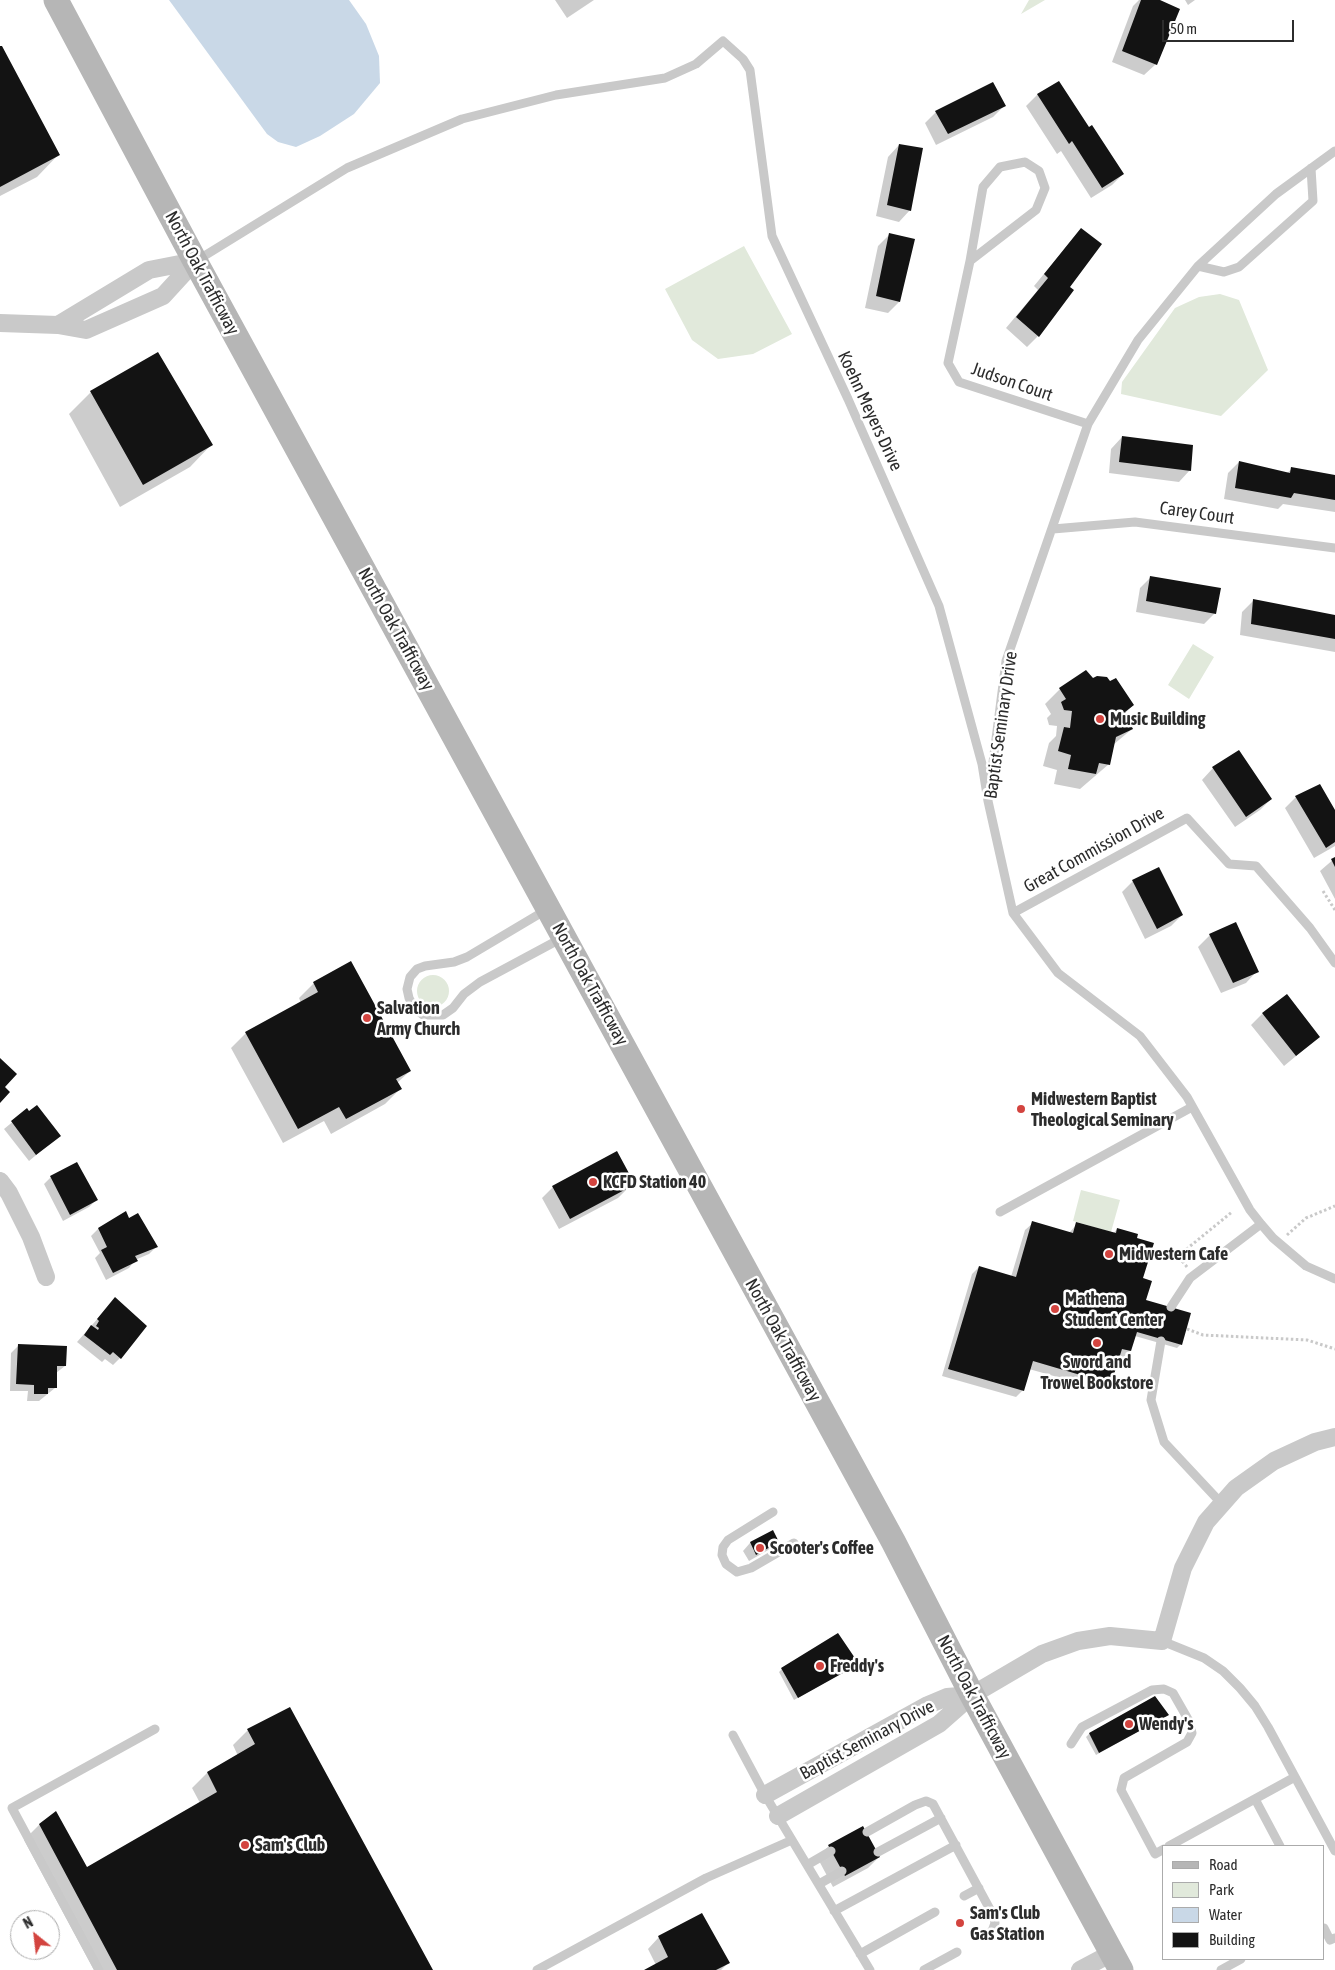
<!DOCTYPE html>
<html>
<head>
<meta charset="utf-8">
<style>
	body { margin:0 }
	#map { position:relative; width:1335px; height:1970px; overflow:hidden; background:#fff; font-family:"Asap Condensed",sans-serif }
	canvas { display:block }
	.legend { position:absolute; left:1162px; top:1845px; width:162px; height:115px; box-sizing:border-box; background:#fff; border:1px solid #ababab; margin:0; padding:6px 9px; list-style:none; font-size:15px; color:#2c2c2c }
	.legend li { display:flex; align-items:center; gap:10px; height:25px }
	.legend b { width:25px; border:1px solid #ababab }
	.north { position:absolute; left:10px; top:1910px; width:50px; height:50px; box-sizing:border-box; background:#fff; border:1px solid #ababab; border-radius:50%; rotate:331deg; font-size:14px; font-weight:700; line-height:20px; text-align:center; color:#2c2c2c }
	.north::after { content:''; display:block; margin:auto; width:18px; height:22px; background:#d3443f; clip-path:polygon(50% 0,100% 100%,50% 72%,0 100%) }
	.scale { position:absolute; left:1162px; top:20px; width:132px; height:22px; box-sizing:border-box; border:2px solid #2c2c2c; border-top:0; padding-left:6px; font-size:15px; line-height:18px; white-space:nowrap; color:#2c2c2c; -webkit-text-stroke:4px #fff; paint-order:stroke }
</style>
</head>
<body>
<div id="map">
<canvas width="1335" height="1970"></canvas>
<ul class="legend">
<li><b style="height:6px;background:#b6b6b6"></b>Road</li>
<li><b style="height:14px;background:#e1e9db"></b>Park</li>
<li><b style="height:14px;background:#c9d8e7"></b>Water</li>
<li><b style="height:14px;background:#131313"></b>Building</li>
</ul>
<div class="north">N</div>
<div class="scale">50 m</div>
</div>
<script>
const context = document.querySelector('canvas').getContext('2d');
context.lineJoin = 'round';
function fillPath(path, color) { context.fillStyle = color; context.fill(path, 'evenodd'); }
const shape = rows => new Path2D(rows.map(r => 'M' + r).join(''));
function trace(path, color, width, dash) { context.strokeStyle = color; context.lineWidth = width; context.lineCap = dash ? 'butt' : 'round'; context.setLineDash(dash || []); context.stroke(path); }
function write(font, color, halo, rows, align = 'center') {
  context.font = font + ' "Asap Condensed",sans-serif'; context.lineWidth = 5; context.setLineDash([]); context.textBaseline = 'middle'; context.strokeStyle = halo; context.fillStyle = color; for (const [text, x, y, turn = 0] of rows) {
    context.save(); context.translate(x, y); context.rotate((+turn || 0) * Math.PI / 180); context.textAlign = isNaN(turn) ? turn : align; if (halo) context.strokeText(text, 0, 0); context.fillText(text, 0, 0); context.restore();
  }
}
fillPath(shape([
	[1029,0,1045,0,1021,14],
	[744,246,792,334,753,354,718,359,692,340,665,289],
	[1220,294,1239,300,1268,370,1221,416,1121,394,1122,382,1175,308,1199,297],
	[1193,644,1214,657,1189,699,1168,685],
	'417 991a16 16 0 1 1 32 0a16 16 0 1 1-32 0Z',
	[1081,1190,1120,1200,1111,1232,1073,1221]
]), '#e1e9db');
fillPath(shape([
	[169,0,349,0,366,24,379,56,380,83,354,114,320,136,296,147,278,142,267,134]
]), '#c9d8e7');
fillPath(shape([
	[555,0,594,0,567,18],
	[1139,0,1157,0,1156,64,1144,75,1112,62,1133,6],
	[1185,0,1195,0,1188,5],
	[0,48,59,154,37,177,0,196],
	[1058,83,1088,129,1123,174,1112,185,1091,198,1061,151,1057,154,1026,106,1037,95],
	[1004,106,993,117,936,145,925,123,936,112],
	[899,145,910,210,899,222,876,216,888,157],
	[1081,229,1068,288,1038,336,1027,347,1006,328,1038,290,1034,286],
	[889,235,899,302,888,313,865,308,878,246],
	[91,392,212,444,190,467,120,507,69,414],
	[1122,437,1190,470,1179,482,1109,473,1111,449],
	[1239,462,1287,473,1292,469,1335,476,1335,512,1283,504,1278,509,1224,499,1228,473],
	[1151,577,1215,613,1204,624,1136,612,1140,588],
	[1253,601,1335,616,1335,652,1240,635,1242,612],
	[1086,671,1092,680,1133,705,1124,714,1132,729,1113,745,1109,764,1080,789,1054,784,1057,770,1043,766,1049,743,1056,736,1057,726,1049,725,1047,718,1051,714,1045,704,1060,689],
	[1213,768,1271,799,1260,810,1235,827,1202,780],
	[1296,797,1335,813,1335,846,1314,858,1285,808],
	[1335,858,1335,899,1320,871],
	[1133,881,1182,915,1171,926,1145,939,1122,892],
	[1235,923,1257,971,1246,983,1221,993,1198,947,1210,935],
	[314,983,410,1071,397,1083,400,1089,385,1104,331,1134,324,1121,283,1143,231,1048,246,1033,301,1003,299,998],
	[1262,1014,1319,1037,1284,1066,1251,1025],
	[27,1110,59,1136,29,1161,4,1129],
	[51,1177,96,1200,89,1207,63,1221,44,1184],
	[630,1177,626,1181,629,1187,618,1198,559,1229,542,1198,553,1187],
	[129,1220,156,1247,149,1254,135,1260,129,1268,106,1280,95,1258,100,1253,91,1236,98,1229],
	[1033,1223,1069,1233,1077,1224,1113,1234,1117,1229,1142,1279,1140,1316,1189,1314,1180,1345,1177,1348,1135,1336,1130,1351,1123,1358,1118,1357,1110,1383,1103,1390,1029,1369,1023,1390,1016,1397,942,1376,972,1274,979,1267,1011,1277,1025,1230],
	[115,1299,120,1358,113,1365,105,1359,102,1362,77,1342],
	[18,1346,65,1366,56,1373,55,1388,39,1401,27,1401,28,1391,10,1391,11,1353],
	[772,1532,778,1542,770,1549,749,1561,743,1551,750,1543],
	[858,1664,794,1700,779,1672,782,1669],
	[1167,1715,1096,1755,1086,1737,1089,1734],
	[248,1730,432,1970,94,1970,24,1840,40,1824,86,1869,200,1803,192,1788,207,1773,238,1756,233,1745],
	[829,1846,879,1857,868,1868,833,1887,817,1857],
	[659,1937,728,1963,721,1970,646,1970,656,1965,648,1949]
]), '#0003');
fillPath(shape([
	[1141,0,1160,0,1180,9,1157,65,1122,51],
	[0,46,2,46,60,155,0,187],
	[1059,81,1089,127,1092,125,1124,174,1102,188,1072,141,1069,144,1037,94],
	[993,82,1006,106,948,134,935,111],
	[899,144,923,148,911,211,887,205],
	[1081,228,1102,244,1070,287,1074,290,1039,337,1016,317,1048,278,1044,274],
	[889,233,915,239,900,302,876,296],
	[158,352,213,445,143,485,90,391],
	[1122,436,1193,445,1191,471,1119,462],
	[1239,461,1290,473,1291,467,1335,475,1335,500,1294,493,1291,498,1235,488],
	[1150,576,1221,588,1216,614,1146,601],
	[1253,599,1335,615,1335,639,1251,624],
	[1086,670,1093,678,1097,676,1107,677,1110,681,1116,678,1134,705,1125,712,1133,729,1116,737,1110,765,1099,763,1096,774,1068,769,1071,755,1058,751,1064,727,1070,728,1072,711,1064,710,1061,702,1066,699,1059,688],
	[1239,750,1272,799,1246,817,1212,767],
	[1320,784,1335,810,1335,842,1326,848,1295,796],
	[1335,857,1335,867,1331,859],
	[1159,867,1183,915,1157,929,1132,880],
	[1236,922,1259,972,1233,983,1209,934],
	[351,961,411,1071,396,1079,402,1089,346,1119,339,1107,298,1129,245,1032,318,992,313,982],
	[1287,994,1320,1037,1296,1056,1262,1013],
	[0,1058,17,1074,5,1087,10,1092,0,1103],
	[37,1105,61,1136,36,1155,11,1121,27,1108,29,1111],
	[617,1151,631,1177,626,1179,630,1187,570,1219,552,1186],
	[77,1162,98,1200,70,1215,50,1176],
	[126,1211,129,1218,138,1213,158,1247,135,1256,138,1261,113,1273,101,1250,107,1247,98,1228],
	[1032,1221,1073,1233,1076,1222,1116,1233,1117,1228,1138,1234,1137,1238,1154,1243,1143,1278,1152,1281,1146,1300,1191,1313,1182,1345,1137,1332,1131,1351,1122,1349,1111,1384,1033,1361,1024,1391,948,1369,979,1266,1016,1277],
	[115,1297,147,1326,121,1359,113,1352,110,1355,84,1335,91,1325,98,1330,99,1328,96,1326,99,1321,97,1319],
	[18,1344,67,1346,66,1366,57,1366,57,1388,48,1388,48,1394,34,1394,34,1385,16,1384],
	[773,1530,779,1542,756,1555,750,1542],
	[838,1633,859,1664,798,1698,781,1668],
	[1155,1696,1169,1715,1099,1753,1089,1733],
	[290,1707,433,1970,117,1970,39,1824,56,1811,87,1867,217,1792,207,1772,255,1744,247,1729],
	[863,1826,880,1857,845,1876,828,1845],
	[702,1913,730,1963,716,1970,644,1970,668,1957,658,1936]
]), '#131313');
trace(shape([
	[1323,891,1335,910],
	[1287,1235,1306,1218,1335,1206],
	[1187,1267,1178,1256,1232,1212],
	[1187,1329,1203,1335,1307,1340,1335,1349]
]), '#c9c9c9', 3, [2.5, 2.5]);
trace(shape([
	[1335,151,1276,194,1198,266,1138,340,1088,424,1006,661,988,801,1013,913,1058,973,1140,1036,1187,1097,1250,1210,1261,1224,1273,1238,1306,1266,1335,1279],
	[1025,162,1039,171,1045,188,1036,210,970,261,983,187,1000,167,1025,162],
	[196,261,347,168,462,119,556,95,665,78,696,64,723,41,743,59,750,70,772,236,848,399,939,606,982,764,988,801],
	[970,261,948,363,959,382,1088,424],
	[1198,266,1224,272,1239,267,1313,201,1311,168],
	[1053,529,1135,522,1335,548],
	[546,910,467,957,454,962,425,966,417,969,410,977,407,989,409,998,414,1008,423,1015,443,1015,453,1008,464,994,480,982,562,938],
	[1013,913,1187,818,1229,864,1256,866,1310,928,1335,963],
	[1000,1212,1192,1107],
	[1171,1307,1190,1278,1261,1224],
	[1161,1341,1151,1400,1164,1442,1222,1504],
	[773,1512,728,1540,723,1547,722,1555,726,1564,737,1572,751,1568,794,1543],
	[1162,1641,1204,1658,1223,1671,1240,1688,1255,1706,1268,1727,1335,1851],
	[733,1735,765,1795,870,1970],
	[1071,1744,1082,1727,1152,1690,1164,1689,1173,1693,1189,1721,1192,1733,1187,1742,1124,1778,1121,1790,1155,1854,1164,1849],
	[1255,1799,1280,1846],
	[867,1832,915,1805,926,1801,933,1804,993,1915,995,1923,992,1931,986,1936],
	[1169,1846,1295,1777],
	[878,1852,941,1818],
	[807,1865,831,1851],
	[819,1884,842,1871],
	[964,1896,979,1888],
	[834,1911,956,1845],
	[1324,1928,1330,1940,1335,1938],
	[860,1954,935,1912],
	[99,1970,12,1808,155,1729],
	[537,1970,706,1878,792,1840],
	[924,1970,957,1952],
	[1221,1970,1241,1959]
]), '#c9c9c9', 9);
trace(shape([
	[0,323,58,325,86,330,163,296,195,261],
	[58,325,149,270,195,261],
	[0,1181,9,1193,31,1237,46,1277],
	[765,1795,928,1705,947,1697,972,1695],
	[778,1816,939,1724,972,1695,1042,1654,1078,1641,1110,1636,1162,1641,1183,1568,1206,1522,1236,1488,1274,1461,1315,1442,1335,1437],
	[1080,1970,1112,1953]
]), '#c9c9c9', 18);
trace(shape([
	[56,0,195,261,893,1541,972,1695,1121,1970]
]), '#b6b6b6', 25);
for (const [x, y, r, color] of [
	[1100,719,5,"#d3443f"],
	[367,1018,5,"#d3443f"],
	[1021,1109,5,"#d3443f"],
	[593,1182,5,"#d3443f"],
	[1109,1254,5,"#d3443f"],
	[1055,1309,5,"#d3443f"],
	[1097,1343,5,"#d3443f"],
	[760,1548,5,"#d3443f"],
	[820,1666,5,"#d3443f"],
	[1129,1724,5,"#d3443f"],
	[245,1845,5,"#d3443f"],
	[960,1923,5,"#d3443f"]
]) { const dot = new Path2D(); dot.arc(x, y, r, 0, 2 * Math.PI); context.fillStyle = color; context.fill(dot); trace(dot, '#fff', 2); }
write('18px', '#2c2c2c', '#fff', [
	["North Oak Trafficway",202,273,62],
	["Judson Court",1012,382,19],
	["Koehn Meyers Drive",870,411,65],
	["Carey Court",1197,513,8],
	["North Oak Trafficway",396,629,61],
	["Baptist Seminary Drive",1001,725,-82],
	["Great Commission Drive",1094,850,-29],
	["North Oak Trafficway",590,984,61],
	["North Oak Trafficway",783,1340,61],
	["North Oak Trafficway",974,1697,62],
	["Baptist Seminary Drive",867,1740,-28]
]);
write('bold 18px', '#2c2c2c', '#fff', [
	["Music Building",1110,719],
	["Salvation",377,1008],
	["Army Church",377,1029],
	["Midwestern Baptist",1031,1099],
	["Theological Seminary",1031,1120],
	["KCFD Station 40",603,1182],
	["Midwestern Cafe",1119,1254],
	["Mathena",1065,1299],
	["Student Center",1065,1320],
	["Sword and",1097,1362,"center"],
	["Trowel Bookstore",1097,1383,"center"],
	["Scooter's Coffee",770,1548],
	["Freddy's",830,1666],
	["Wendy's",1139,1724],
	["Sam's Club",255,1845],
	["Sam's Club",970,1913],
	["Gas Station",970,1934]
], 'left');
</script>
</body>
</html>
